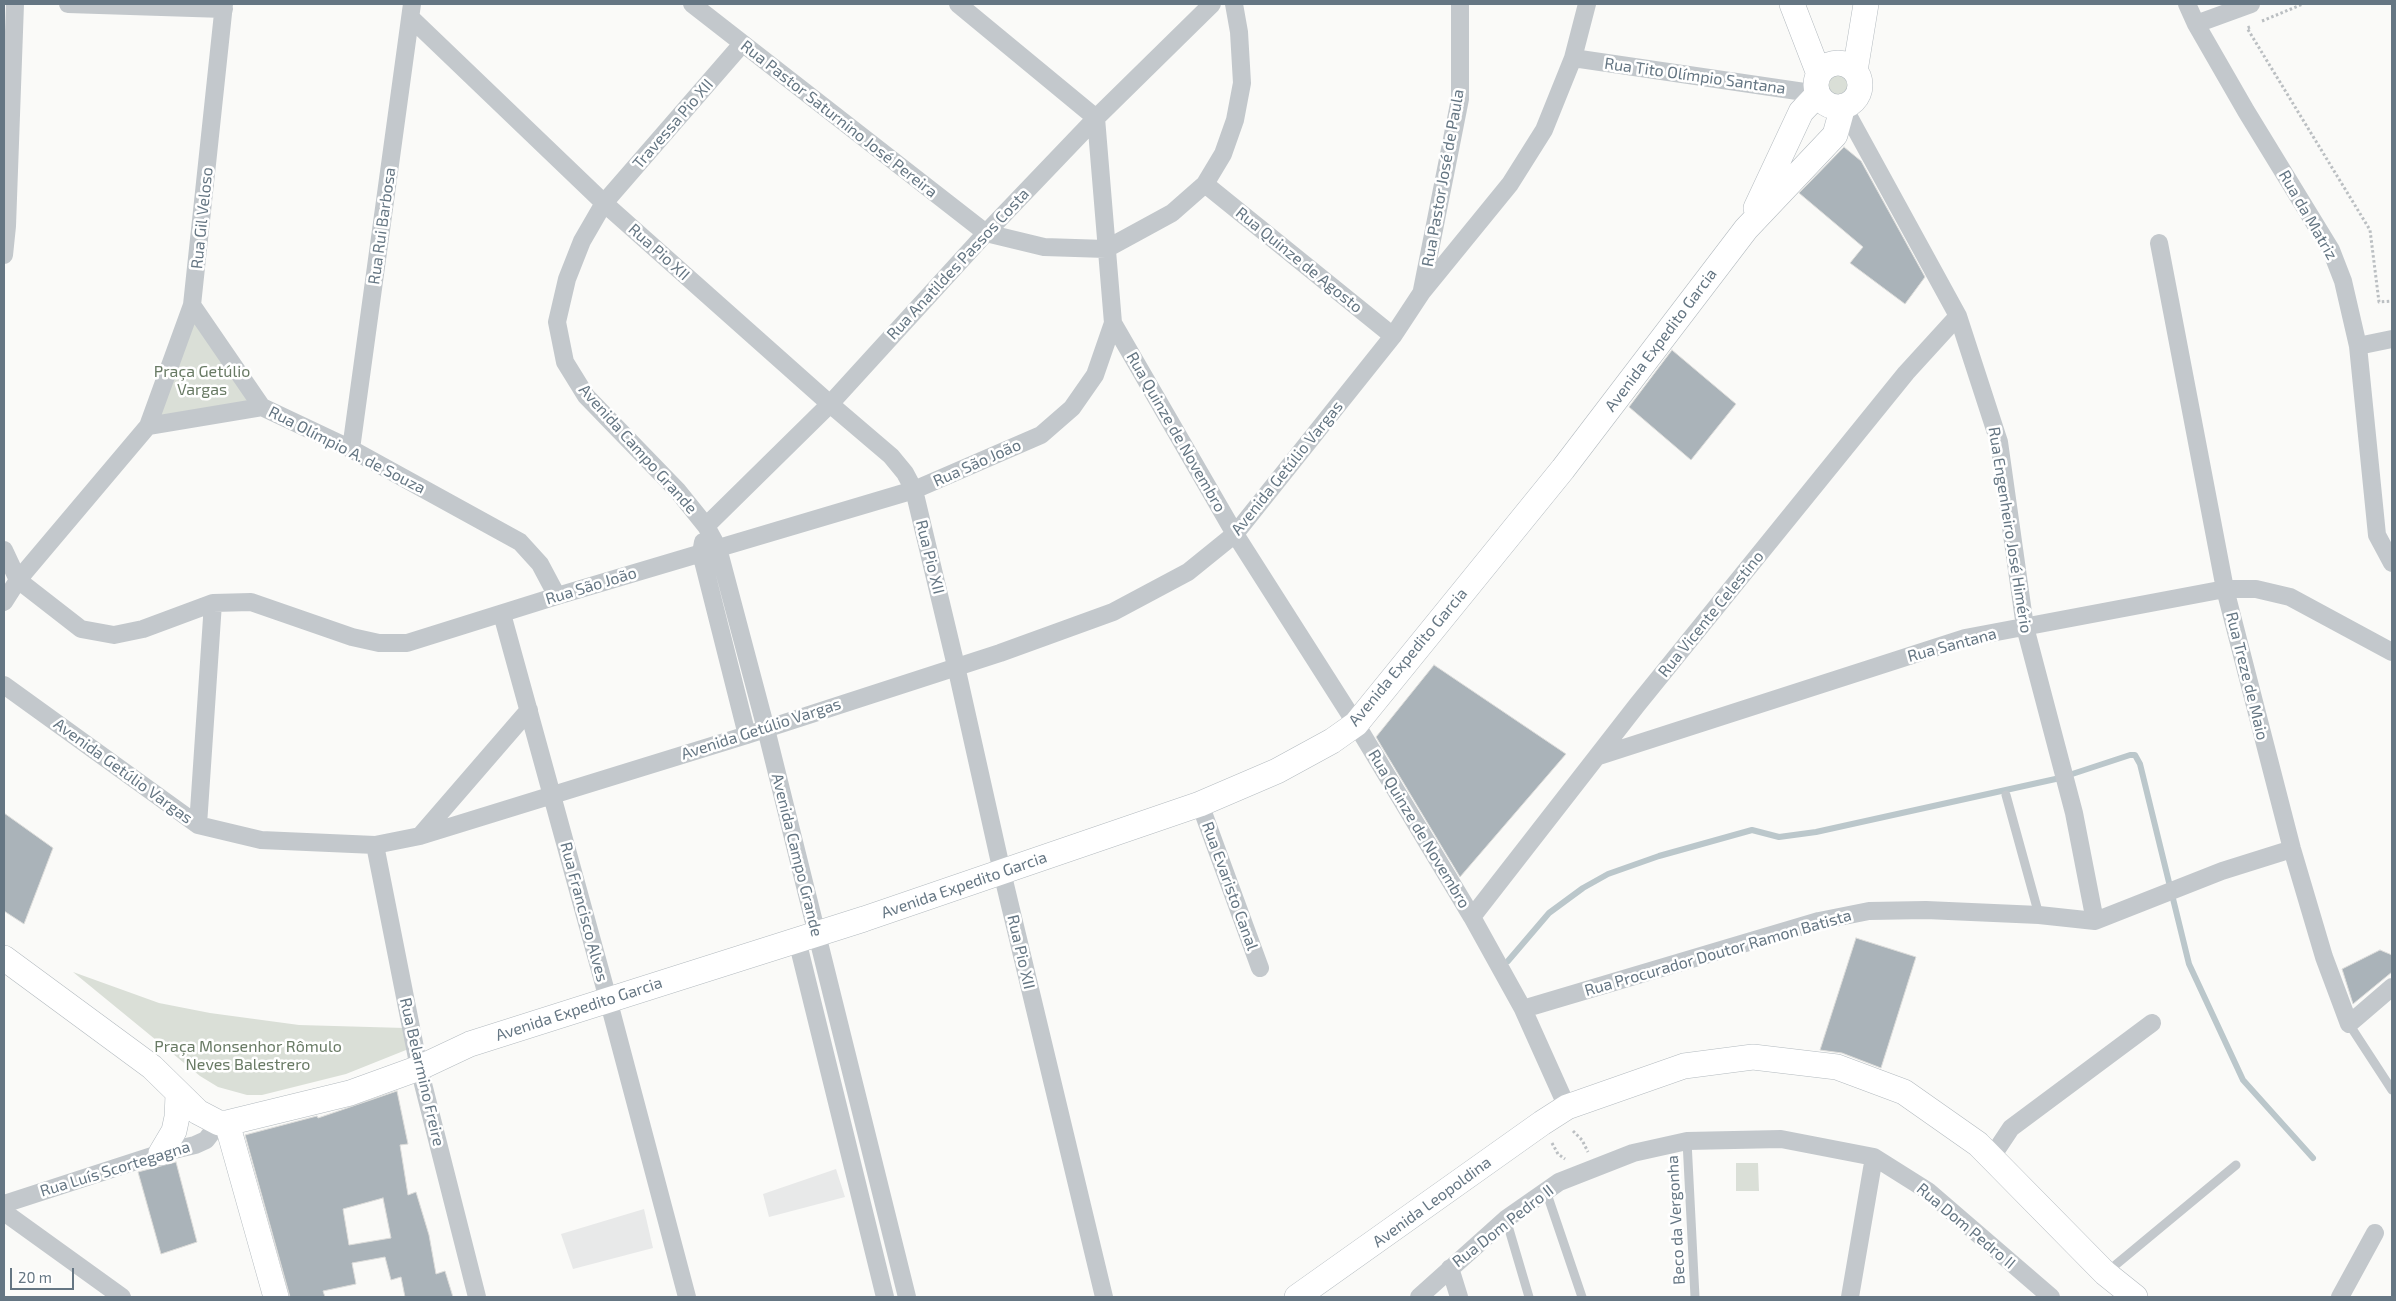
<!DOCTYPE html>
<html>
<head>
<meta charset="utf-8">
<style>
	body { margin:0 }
	#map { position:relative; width:2396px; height:1301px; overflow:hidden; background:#fafaf8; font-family:"Exo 2",sans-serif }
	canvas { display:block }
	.frame { position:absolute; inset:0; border:5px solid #657683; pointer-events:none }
	.scale { position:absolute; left:10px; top:1268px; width:64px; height:22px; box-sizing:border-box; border:2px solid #657683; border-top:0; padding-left:6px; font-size:15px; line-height:18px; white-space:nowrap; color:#657683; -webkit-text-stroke:4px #fff; paint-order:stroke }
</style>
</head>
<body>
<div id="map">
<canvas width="2396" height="1301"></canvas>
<div class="frame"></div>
<div class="scale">20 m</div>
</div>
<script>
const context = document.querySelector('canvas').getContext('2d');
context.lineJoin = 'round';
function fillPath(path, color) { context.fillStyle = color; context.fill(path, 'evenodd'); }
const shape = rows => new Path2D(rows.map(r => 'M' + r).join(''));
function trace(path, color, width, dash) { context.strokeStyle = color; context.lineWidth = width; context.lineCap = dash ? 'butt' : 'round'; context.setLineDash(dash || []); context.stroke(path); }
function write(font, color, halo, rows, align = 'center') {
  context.font = font + ' "Exo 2",sans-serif'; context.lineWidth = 5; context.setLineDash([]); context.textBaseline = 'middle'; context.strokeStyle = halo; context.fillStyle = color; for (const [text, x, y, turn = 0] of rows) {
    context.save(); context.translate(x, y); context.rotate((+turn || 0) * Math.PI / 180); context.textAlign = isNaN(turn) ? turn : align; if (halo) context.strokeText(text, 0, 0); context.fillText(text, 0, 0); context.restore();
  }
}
fillPath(shape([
	[836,1169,845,1197,769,1217,763,1194],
	[644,1209,653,1248,573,1269,561,1234]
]), '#e8e9e9');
fillPath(shape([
	[1836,63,1844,63,1860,80,1860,89,1852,102,1832,105,1826,103,1816,86,1827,66],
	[192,305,262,407,148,426],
	[73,972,159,1003,210,1013,299,1025,405,1028,411,1048,346,1074,262,1095,247,1095,218,1087,200,1076],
	[1736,1163,1758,1163,1759,1191,1736,1191]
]), '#dadfd7');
trace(shape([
	[1508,961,1549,913,1583,888,1608,874,1659,856,1752,830,1779,837,1816,832,2060,778,2130,755,2135,755,2140,764,2189,964,2243,1080,2313,1158]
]), '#bbc7cb', 6);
const building = shape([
	[1844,147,1861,161,1925,277,1905,304,1850,263,1863,247,1799,193,1844,147],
	[1672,350,1736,404,1691,460,1629,407,1672,350],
	[1434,665,1566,754,1460,877,1376,737,1434,665],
	[4,813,53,848,24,924,4,911,4,813],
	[1856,938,1916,957,1881,1068,1842,1053,1820,1050,1856,938],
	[2380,950,2392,955,2392,972,2353,1004,2342,969,2380,950],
	[397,1091,408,1144,400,1145,408,1195,416,1192,429,1235,436,1274,445,1271,453,1297,405,1297,401,1277,391,1280,385,1257,352,1263,356,1284,323,1291,325,1297,290,1297,245,1135,317,1116,318,1118,397,1091],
	[383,1198,391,1238,349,1245,343,1209,383,1198],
	[176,1162,197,1242,161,1254,138,1172,176,1162]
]);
fillPath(building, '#aab3b9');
trace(building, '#dcdcda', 1);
const secondary = shape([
	[1792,4,1819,74],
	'1816 85a22 22 0 1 1 44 0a22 22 0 1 1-44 0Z',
	[1855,71,1866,4],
	[1756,208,1801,112,1818,94],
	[4,958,152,1067,198,1112,219,1123,227,1123,350,1093,419,1068,470,1044,864,919,1200,804,1277,771,1332,741,1356,724,1563,469,1746,229,1835,135,1843,106],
	[227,1123,276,1297],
	[161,1153,174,1131,177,1117,178,1095],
	[1297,1297,1542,1123,1567,1107,1684,1066,1753,1057,1837,1067,1904,1092,1978,1144,2105,1273,2135,1297]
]);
trace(secondary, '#b3babf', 26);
trace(shape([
	[2262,21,2303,4],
	[2250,27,2247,28,2370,230,2379,302,2392,301],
	[1573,1131,1582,1140,1588,1152],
	[1552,1143,1558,1154,1565,1159]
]), '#bbbfc2', 3, [2.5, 2.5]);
trace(shape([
	[2006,795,2039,915],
	[2349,1024,2392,1090],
	[1687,1141,1695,1297],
	[1546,1191,1582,1297],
	[1506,1219,1529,1297],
	[2107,1272,2236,1165]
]), '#c3c8cc', 9);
trace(shape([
	[68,4,224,9],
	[692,4,986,233,1044,247,1106,249,1172,213,1205,184,1223,154,1235,120,1242,83,1239,32,1234,4],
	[958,4,1096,118,1113,323,1235,534,1356,724,1472,917,1523,1009,1567,1107],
	[2187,4,2196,24,2246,111,2331,250,2343,281,2358,346,2377,535,2392,563],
	[411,18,604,203,830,404,891,456,905,473,914,490,956,666,1002,872,1104,1297],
	[2196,24,2251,4],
	[742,44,604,203,582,241,567,279,557,322,565,362,586,396,677,490,706,526,718,548,766,729,907,1297],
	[1573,58,1818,94],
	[1843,106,1958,316,1999,442,2025,627,2074,813,2095,921],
	[1205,184,1393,336],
	[2159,243,2225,589,2292,849,2324,957,2349,1024,2392,987],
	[4,255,7,226,15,4],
	[1422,290,1460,99,1460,4],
	[192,305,262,407],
	[2358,346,2392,339],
	[148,426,262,407,351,449,520,542,540,564,557,596],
	[351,449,412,4],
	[706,526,830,404,986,233,1096,118,1212,4],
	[703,542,701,553,747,735],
	[4,550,18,580,81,629,114,635,143,629,213,603,251,602,352,637,379,643,407,643,557,596,914,490,1041,435,1072,408,1095,375,1113,323],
	[4,602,18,580,148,426,192,305,224,4],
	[502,614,608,999,687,1297],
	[4,685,198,825,261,840,375,845,420,836,747,735,1000,653,1113,612,1188,572,1235,534,1393,336,1422,292,1510,184,1544,130,1573,58,1587,4],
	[1599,756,1965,638,2225,589,2256,589,2290,597,2392,652],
	[1200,804,1260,968],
	[198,825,213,603],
	[420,836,529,710],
	[375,845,419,1068,477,1297],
	[1472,917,1637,705,1906,373,1958,316],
	[797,940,885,1297],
	[1523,1009,1819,921,1869,911,1926,910,2039,915,2095,921,2222,871,2292,849],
	[1991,1158,2011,1128,2152,1023],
	[4,1204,161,1153,195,1145,206,1140,219,1123],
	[4,1212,122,1297],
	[1450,1268,1459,1297],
	[1419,1297,1506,1219,1559,1182,1633,1153,1687,1141,1781,1139,1874,1157,1928,1191,2051,1297],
	[1850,1297,1874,1157],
	[2340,1297,2375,1233]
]), '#c3c8cc', 18);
trace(secondary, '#fff', 25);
write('16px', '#657683', '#fff', [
	["Rua Tito Olímpio Santana",1695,76,8],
	["Rua Pastor Saturnino José Pereira",839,119,38],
	["Travessa Pio XII",673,124,-49],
	["Rua Pastor José de Paula",1443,178,-80],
	["Rua da Matriz",2308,215,60],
	["Rua Gil Veloso",202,218,-84],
	["Rua Rui Barbosa",382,226,-82],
	["Rua Pio XII",659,252,42],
	["Rua Quinze de Agosto",1299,260,39],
	["Rua Anatildes Passos Costa",958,264,-47],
	["Avenida Expedito Garcia",1661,340,-53],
	["Rua Quinze de Novembro",1176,432,60],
	["Avenida Campo Grande",638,449,48],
	["Rua Olímpio A. de Souza",347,450,27],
	["Rua São João",977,463,-24],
	["Avenida Getúlio Vargas",1287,468,-51],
	["Rua Engenheiro José Himério",2010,530,81],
	["Rua Pio XII",930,557,76],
	["Rua São João",591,586,-17],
	["Rua Vicente Celestino",1711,614,-51],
	["Rua Santana",1952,645,-15],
	["Avenida Expedito Garcia",1408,657,-50],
	["Rua Treze de Maio",2247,676,76],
	["Avenida Getúlio Vargas",761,729,-18],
	["Avenida Getúlio Vargas",123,771,36],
	["Rua Quinze de Novembro",1419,829,59],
	["Avenida Campo Grande",797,855,76],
	["Avenida Expedito Garcia",964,885,-19],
	["Rua Evaristo Canal",1230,886,70],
	["Rua Francisco Alves",584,912,75],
	["Rua Pio XII",1021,952,77],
	["Rua Procurador Doutor Ramon Batista",1718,953,-16],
	["Avenida Expedito Garcia",579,1009,-18],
	["Rua Belarmino Freire",422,1072,77],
	["Rua Luís Scortegagna",115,1169,-17],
	["Avenida Leopoldina",1432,1202,-36],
	["Beco da Vergonha",1676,1220,-93],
	["Rua Dom Pedro II",1503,1226,-38],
	["Rua Dom Pedro II",1966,1226,40]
]);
write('16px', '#687a64', '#fff', [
	["Praça Getúlio",202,372],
	["Vargas",202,390],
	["Praça Monsenhor Rômulo",248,1047],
	["Neves Balestrero",248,1065]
]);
</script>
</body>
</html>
